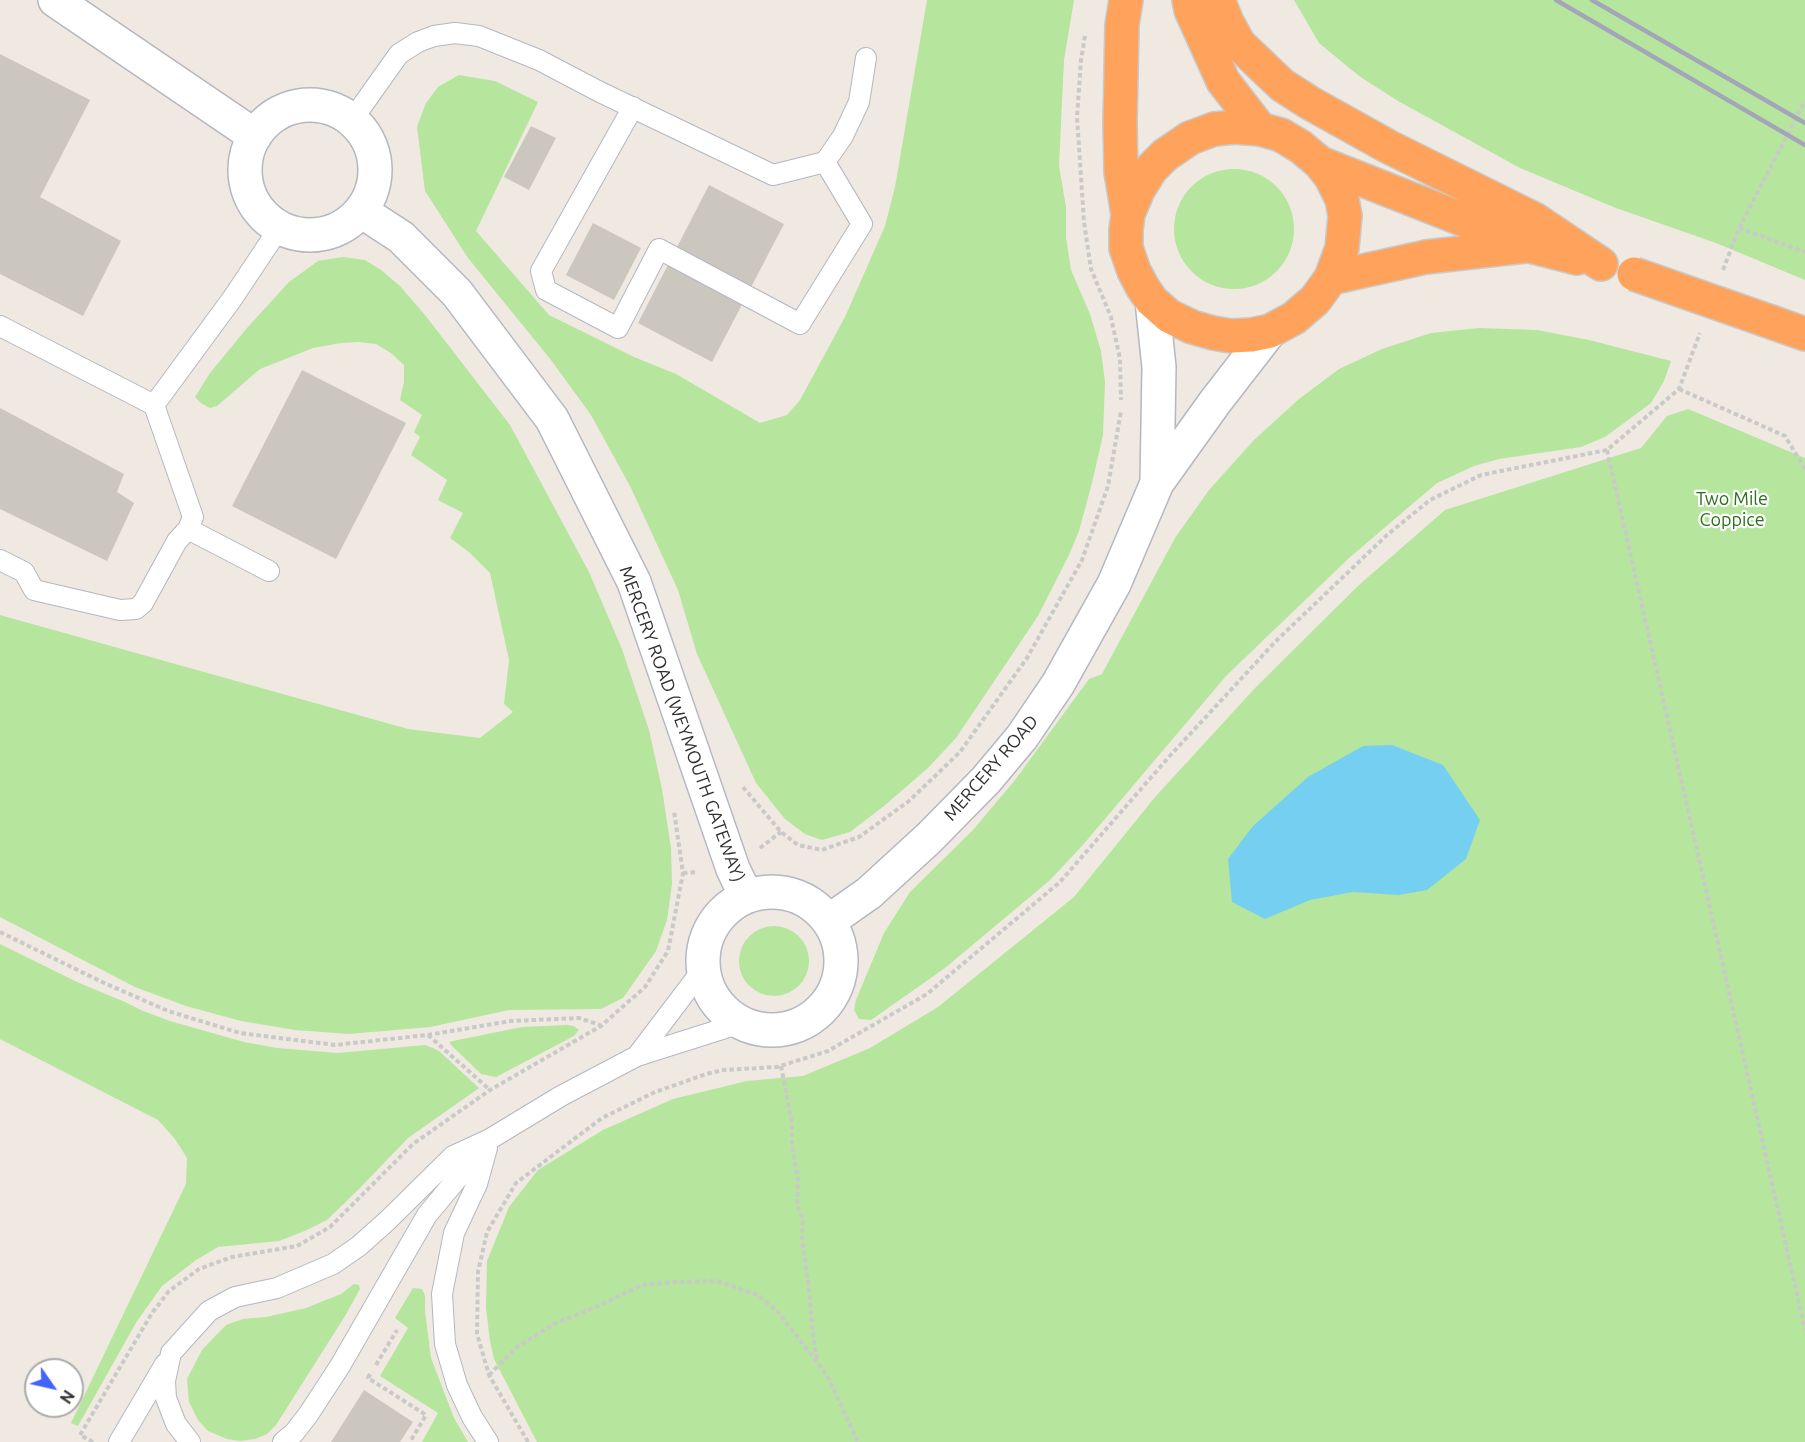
<!DOCTYPE html>
<html>
<head>
<meta charset="utf-8">
<style>
	body { margin:0 }
	#map { position:relative; width:1805px; height:1442px; overflow:hidden; background:#efe9e1; font-family:Ubuntu,sans-serif }
	canvas { display:block }
	.north { position:absolute; left:24px; top:1358px; width:60px; height:60px; box-sizing:border-box; background:#fff; border:2px solid #ababab; border-radius:50%; rotate:124deg; font-size:16px; font-weight:700; line-height:24px; text-align:center; color:#2e2e2e }
	.north::after { content:''; display:block; margin:auto; width:21px; height:27px; background:#4264fb; clip-path:polygon(50% 0,100% 100%,50% 72%,0 100%) }
</style>
</head>
<body>
<div id="map">
<canvas width="1805" height="1442"></canvas>
<div class="north">N</div>
</div>
<script>
const context = document.querySelector('canvas').getContext('2d');
context.lineJoin = 'round';
function fillPath(path, color) { context.fillStyle = color; context.fill(path, 'evenodd'); }
const shape = rows => new Path2D(rows.map(r => 'M' + r).join(''));
function trace(path, color, width, dash) { context.strokeStyle = color; context.lineWidth = width; context.lineCap = dash ? 'butt' : 'round'; context.setLineDash(dash || []); context.stroke(path); }
function write(font, color, halo, rows, align = 'center') {
  context.font = font + ' Ubuntu,sans-serif'; context.lineWidth = 4.5; context.setLineDash([]); context.textBaseline = 'middle'; context.strokeStyle = halo; context.fillStyle = color; for (const [text, x, y, turn = 0] of rows) {
    context.save(); context.translate(x, y); context.rotate((+turn || 0) * Math.PI / 180); context.textAlign = isNaN(turn) ? turn : align; if (halo) context.strokeText(text, 0, 0); context.fillText(text, 0, 0); context.restore();
  }
}
fillPath(shape([
	[927,0,1074,0,1064,60,1059,166,1066,207,1066,238,1071,270,1090,314,1101,351,1105,382,1103,435,1092,483,1079,531,1069,555,1038,616,956,738,928,768,884,806,850,832,822,840,805,834,785,819,756,783,697,654,678,590,631,488,591,415,551,360,468,258,425,191,417,127,426,103,438,87,459,75,495,81,538,102,476,231,549,315,634,357,676,374,760,423,787,415,800,400,845,317,885,226,895,187],
	[1294,0,1805,0,1805,280,1716,243,1616,208,1520,168,1398,101,1359,76,1319,43],
	'1174 229a60 60 0 1 1 120 0a60 60 0 1 1-120 0Z',
	[343,257,365,260,381,270,400,286,425,315,510,425,589,572,622,649,649,730,662,789,671,848,672,884,667,920,656,951,623,998,601,1009,509,1010,430,1027,349,1034,295,1030,241,1021,186,1006,135,987,0,917,0,615,408,729,480,738,513,712,504,704,509,660,490,573,470,553,450,538,463,513,438,500,447,480,411,455,420,437,414,432,422,415,400,400,404,382,404,365,391,353,376,344,359,342,341,343,313,348,260,369,217,406,210,408,201,403,195,397,210,373,247,328,289,282,318,261],
	[1479,328,1537,330,1589,340,1671,361,1664,381,1651,403,1605,437,1581,447,1499,459,1474,466,1437,483,1349,558,1226,676,1082,846,1049,881,945,968,871,1020,859,1019,854,1010,856,1000,884,933,910,892,973,830,1015,780,1089,679,1102,674,1175,538,1209,490,1254,440,1299,399,1339,369,1382,349,1431,333],
	[1688,409,1805,458,1805,1442,537,1442,494,1359,490,1341,486,1308,487,1261,509,1207,538,1170,603,1130,673,1099,747,1081,803,1076,870,1048,938,1007,1074,897,1156,796,1256,687,1359,585,1445,510,1641,448,1667,416],
	'739 961a35 35 0 1 1 70 0a35 35 0 1 1-70 0Z',
	[0,944,77,982,125,1002,143,1011,170,1021,244,1042,277,1048,338,1053,425,1045,433,1048,439,1051,479,1088,408,1138,360,1188,327,1220,307,1230,279,1241,218,1247,196,1260,162,1286,137,1321,78,1426,71,1423,186,1184,187,1158,175,1139,158,1120,0,1039],
	[567,1025,574,1026,579,1030,574,1036,496,1077,481,1074,450,1044,450,1042,453,1041,522,1027],
	[354,1284,359,1285,360,1289,345,1316,276,1425,267,1434,255,1439,240,1441,227,1439,208,1431,198,1420,189,1402,187,1379,202,1350,226,1325,243,1319,266,1317,306,1308,341,1294],
	[413,1288,422,1289,425,1295,425,1311,431,1358,454,1418,468,1442,422,1442,438,1413,380,1376,408,1328,395,1318]
]), '#b6e59e');
fillPath(shape([
	[1392,745,1443,765,1480,820,1466,859,1427,890,1399,895,1353,892,1310,900,1265,919,1232,902,1228,859,1253,826,1308,777,1363,746]
]), '#75cff0');
fillPath(shape([
	[0,54,90,100,40,197,121,241,83,316,0,274],
	[531,126,556,138,529,190,504,177],
	[709,185,784,224,712,362,638,323],
	[593,223,641,248,614,300,566,275],
	[302,370,406,423,336,559,232,506],
	[0,408,124,474,117,492,134,503,107,561,0,509],
	[364,1390,413,1422,400,1442,331,1442]
]), '#cbc7bf');
const lane = shape([
	[633,107,541,271,546,290,618,328,659,249,800,324,862,224,825,162],
	[352,120,399,54,418,42,434,36,455,33,479,36,539,60,600,92,773,175,825,162,843,136,859,102,866,58],
	[0,326,154,405],
	[188,529,269,571],
	[0,560,24,572,34,590,120,610,136,609,143,603,177,541,188,529,193,517,154,405,232,299,280,227],
	[637,1056,703,969],
	[487,1148,477,1184,454,1233,442,1294,445,1344,457,1385,472,1417,488,1442],
	[119,1442,165,1364],
	[190,1442,176,1424,166,1398,165,1381,171,1353,209,1311,235,1297,277,1288,333,1264,359,1246,387,1221,453,1156,490,1139,561,1096,637,1056,741,1023],
	[283,1442,294,1433,308,1415,340,1366,427,1215,486,1144]
]);
const street = shape([
	[55,0,255,136],
	'245 170a65 65 0 1 1 130 0a65 65 0 1 1-130 0Z',
	[361,211,401,237,457,293,552,419,634,582,733,869,746,896],
	[1152,301,1159,367,1157,483],
	'703 961a69 69 0 1 1 138 0a69 69 0 1 1-138 0Z',
	[829,921,869,893,929,838,986,780,1022,737,1058,684,1114,584,1157,483,1215,402,1270,331]
]);
const highway = shape([
	[1126,0,1122,25,1120,123,1121,172,1128,214],
	[1189,0,1191,10,1223,81,1260,129],
	[1218,0,1227,22,1239,44,1282,85,1310,103,1389,147,1534,219,1601,264],
	[1235,127,1260,129,1281,135,1301,147,1320,163,1331,177,1342,199,1345,216,1342,248,1331,278,1315,300,1294,318,1270,331,1251,335,1231,336,1213,333,1192,327,1169,316,1152,301,1143,288,1134,271,1126,248,1126,230,1128,214,1138,190,1151,169,1165,155,1190,138,1214,129,1235,127],
	[1320,163,1530,246,1577,258],
	[1331,278,1426,257,1525,246],
	[1774,323,1805,334]
]);
trace(lane, '#b4b7c1', 22);
trace(street, '#b4b7c1', 36);
trace(highway, '#c9c9c9', 36);
trace(shape([
	[1085,36,1081,60,1077,117,1084,222,1091,269,1111,317,1120,359,1121,400],
	[1739,228,1805,252],
	[1723,270,1739,228,1805,101],
	[1679,389,1785,436,1805,469],
	[1607,450,1805,1330],
	[743,787,781,832,798,845,822,850,859,837,909,801,960,752,1027,658,1082,560,1108,486,1121,411],
	[760,848,781,832],
	[683,873,697,872],
	[0,932,102,982,168,1011,240,1033,335,1045,427,1035,511,1021,579,1018,600,1025],
	[428,1035,490,1090],
	[781,1066,792,1123,792,1145,798,1181,797,1205,803,1220,802,1240,809,1288,812,1326,817,1361],
	[376,1365,397,1330],
	[370,1374,368,1378,426,1415,410,1442],
	[489,1375,517,1347,554,1324,598,1306,642,1285,675,1282,717,1281,758,1295,778,1312,827,1375,858,1442],
	[93,1442,80,1435,152,1313,169,1291,199,1269,232,1257,297,1246,330,1227,413,1144,490,1090,601,1026,645,987,668,951,683,873,674,811],
	[528,1442,489,1375,477,1334,478,1272,487,1232,516,1183,602,1118,655,1092,706,1074,723,1070,777,1067,828,1051,927,994,1060,882,1168,758,1275,642,1387,535,1430,500,1481,475,1607,450,1679,389,1700,333]
]), '#c9c9c9', 4, [4.5, 3]);
trace(lane, '#fff', 20);
trace(street, '#fff', 33);
trace(highway, '#ffa35c', 33);
trace(shape([
	[1556,0,1805,145],
	[1592,0,1805,123]
]), '#a3a6b8', 4.5);
const highwayBridge = shape([
	[1634,274,1774,323]
]);
trace(highwayBridge, '#c9c9c9', 36, []);
trace(highwayBridge, '#ffa35c', 33);
write('18px', '#2c6e1b', '#fff', [
	["Two Mile",1732,499],
	["Coppice",1732,520]
]);
write('18px', '#2e2e2e', '#fff', [
	["MERCERY ROAD (WEYMOUTH GATEWAY)",682,724,70],
	["MERCERY ROAD",991,768,-49]
]);
</script>
</body>
</html>
